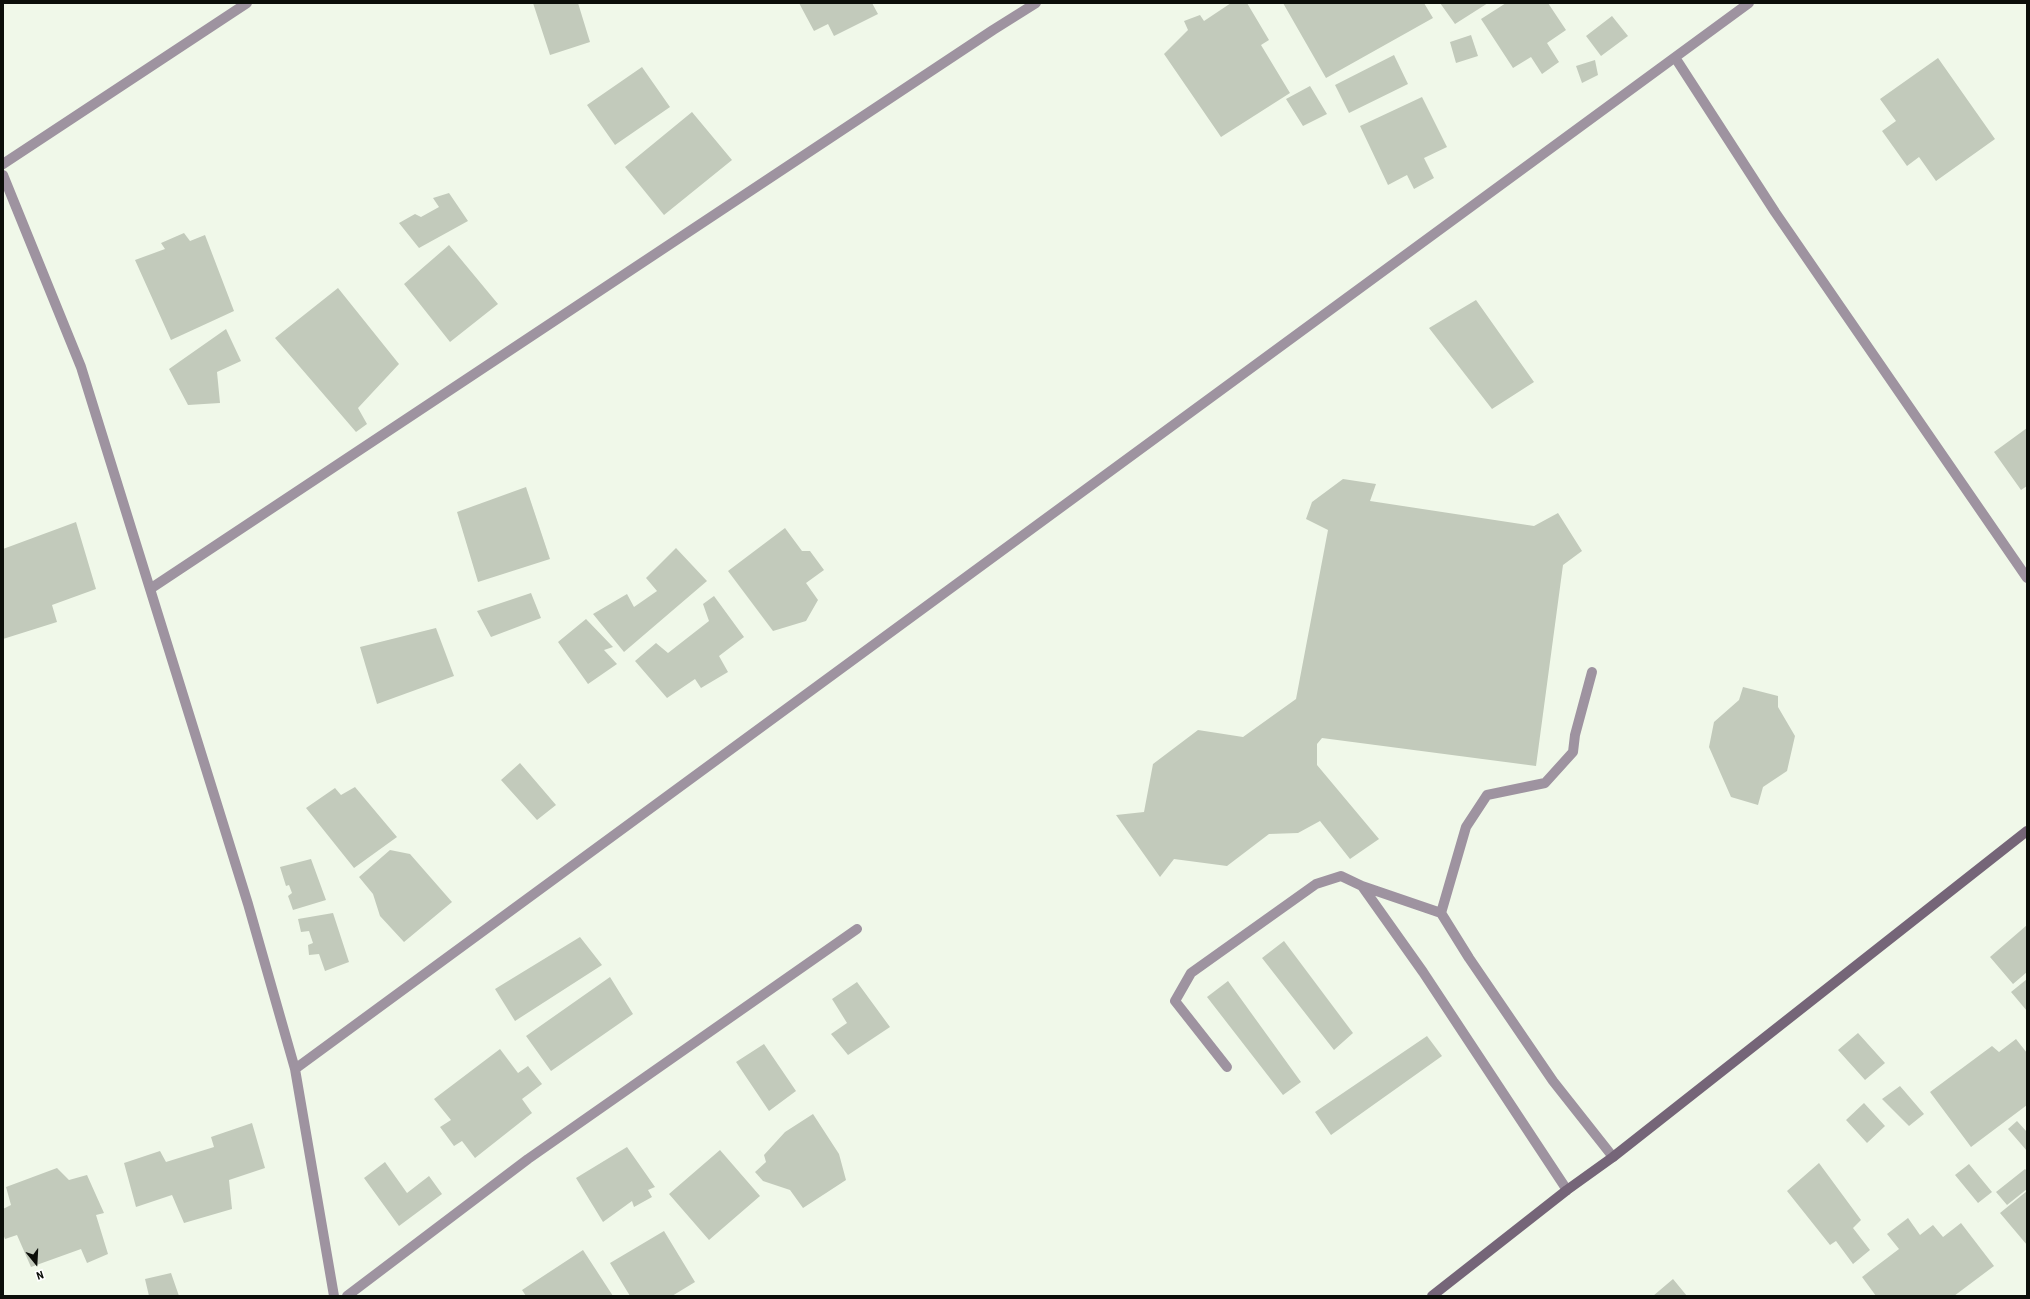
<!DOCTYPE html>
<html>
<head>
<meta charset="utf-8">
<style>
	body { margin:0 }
	#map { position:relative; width:2030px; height:1299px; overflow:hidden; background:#f0f8e9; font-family:"Roboto Condensed",sans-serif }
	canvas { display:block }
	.frame { position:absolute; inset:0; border:4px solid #0b0e09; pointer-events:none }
	.north { position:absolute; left:16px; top:1243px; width:40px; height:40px; -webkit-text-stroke:3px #fff; paint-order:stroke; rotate:162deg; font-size:11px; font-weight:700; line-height:16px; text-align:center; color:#0b0e09 }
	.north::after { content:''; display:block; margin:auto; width:14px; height:18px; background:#0b0e09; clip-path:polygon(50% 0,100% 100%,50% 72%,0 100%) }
</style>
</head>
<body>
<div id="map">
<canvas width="2030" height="1299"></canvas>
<div class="frame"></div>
<div class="north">N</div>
</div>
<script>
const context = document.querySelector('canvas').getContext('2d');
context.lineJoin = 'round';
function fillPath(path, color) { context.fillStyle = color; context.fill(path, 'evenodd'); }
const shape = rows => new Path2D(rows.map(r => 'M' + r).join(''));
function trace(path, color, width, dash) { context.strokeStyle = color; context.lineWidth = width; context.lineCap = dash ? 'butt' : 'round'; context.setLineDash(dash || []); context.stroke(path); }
fillPath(shape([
	[533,3,578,3,590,42,550,55],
	[799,3,872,3,878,14,834,36,828,24,814,31],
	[1231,3,1247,3,1269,40,1261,45,1290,93,1221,137,1164,54,1188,30,1184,21,1200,15,1204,21],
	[1283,3,1424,3,1433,18,1326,78],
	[1440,3,1488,3,1455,24],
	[1506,3,1548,3,1566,30,1547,43,1559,62,1542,74,1531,57,1513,68,1481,19],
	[1612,16,1628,36,1601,56,1586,36],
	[1471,35,1478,56,1456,63,1450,42],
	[1394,55,1408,84,1349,113,1335,85],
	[1938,58,1995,139,1936,181,1919,157,1907,166,1882,131,1896,121,1880,99],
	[1595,60,1598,75,1582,83,1576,66],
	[642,67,670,107,615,145,587,105],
	[1310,86,1327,114,1303,126,1286,99],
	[1422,97,1447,147,1424,158,1434,178,1414,189,1407,175,1388,185,1360,126],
	[692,112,732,160,664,215,625,167],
	[449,193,468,221,419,248,399,223,415,214,421,217,439,207,433,198],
	[184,233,190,241,205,235,234,311,171,340,135,260,165,249,161,243],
	[449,245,498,304,450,342,404,284],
	[338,288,399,364,358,408,367,424,356,432,275,338],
	[1476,300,1534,382,1492,409,1429,328],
	[226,329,241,361,217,372,220,403,188,405,169,369],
	[2027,428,2027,486,2021,490,1994,452],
	[1343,479,1376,484,1370,501,1534,526,1558,513,1582,551,1563,565,1536,766,1322,738,1317,744,1317,765,1379,839,1350,859,1320,821,1298,833,1269,834,1227,866,1174,859,1160,877,1116,815,1144,812,1153,764,1198,730,1243,737,1296,699,1328,530,1306,519,1312,502],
	[526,487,550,559,478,582,457,512],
	[76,522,96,589,52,605,57,622,3,639,3,549],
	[785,528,802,551,810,551,824,570,806,583,818,600,806,621,773,631,728,571],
	[676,548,707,581,624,652,593,614,627,594,634,607,657,591,646,578],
	[531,593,541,618,491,637,477,611],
	[714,596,744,637,719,656,728,672,701,688,695,679,667,698,635,661,656,643,668,653,709,621,703,604],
	[586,619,613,647,604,650,617,664,588,684,558,642],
	[436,628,454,676,377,704,360,647],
	[1743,687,1778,696,1778,707,1795,736,1787,771,1763,787,1758,805,1731,797,1709,747,1714,722,1739,700],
	[520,763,556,805,537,820,501,780],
	[355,787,397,837,354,868,306,808,335,788,341,795],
	[390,850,410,854,452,902,404,942,380,916,373,894,359,877],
	[311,859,326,900,293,910,288,896,292,893,289,885,286,886,280,867],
	[333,913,349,962,325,971,319,954,309,955,308,945,313,943,309,931,301,932,298,919],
	[2027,925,2027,972,2013,984,1990,957],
	[580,937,602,965,515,1021,495,989],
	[1284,941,1353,1033,1334,1050,1262,958],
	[610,977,633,1014,551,1071,526,1036],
	[2027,979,2027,1011,2011,992],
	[1228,981,1301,1082,1283,1095,1207,997],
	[857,982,890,1027,848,1055,831,1034,847,1023,832,999],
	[1858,1033,1885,1063,1865,1080,1838,1050],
	[1427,1036,1442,1056,1331,1135,1315,1112],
	[2016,1039,2027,1053,2027,1105,1971,1147,1930,1092,1992,1046,1999,1052],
	[764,1044,796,1091,769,1111,736,1062],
	[500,1049,518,1073,528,1066,542,1084,522,1099,532,1113,475,1158,462,1141,454,1146,440,1127,451,1120,434,1099],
	[1900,1086,1924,1114,1909,1126,1882,1099],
	[1864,1103,1885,1126,1867,1143,1846,1120],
	[813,1114,839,1154,846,1180,803,1208,790,1190,763,1181,755,1172,766,1162,764,1155,785,1132],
	[2017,1121,2027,1132,2027,1151,2008,1129],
	[252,1123,265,1168,229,1180,232,1209,184,1223,172,1195,136,1207,124,1163,160,1151,166,1162,214,1147,211,1137],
	[627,1147,655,1187,648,1190,652,1197,634,1207,632,1201,603,1222,576,1178],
	[720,1150,760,1196,709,1240,669,1194],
	[385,1162,407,1193,429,1176,442,1194,399,1226,364,1178],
	[1819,1163,1861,1220,1853,1228,1870,1250,1853,1264,1836,1241,1830,1245,1787,1191],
	[1969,1164,1992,1192,1978,1203,1955,1175],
	[57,1168,69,1180,87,1175,104,1213,96,1215,108,1254,87,1263,81,1249,31,1267,17,1235,5,1239,3,1234,3,1209,11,1205,6,1187],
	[2025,1169,2027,1171,2027,1189,2007,1205,1996,1192],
	[2027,1191,2027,1245,2000,1213],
	[1908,1218,1920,1235,1933,1225,1943,1237,1961,1223,1994,1266,1954,1296,1876,1296,1862,1277,1899,1249,1887,1234],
	[664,1231,695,1282,672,1296,630,1296,610,1263],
	[583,1250,613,1296,526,1296,522,1290],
	[171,1273,179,1296,149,1296,145,1279],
	[1673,1279,1687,1296,1653,1296]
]), '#c2cabb');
trace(shape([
	[1592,672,1575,735,1573,752,1545,783,1487,795,1466,827,1441,913,1469,958,1553,1081,1613,1157],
	[1362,886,1441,913],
	[1227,1067,1175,1001,1191,973,1316,884,1341,876,1362,886,1423,972,1567,1190]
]), '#9e93a0', 10);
trace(shape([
	[1676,59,1775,212,2027,578],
	[3,164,247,3],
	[3,175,81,367,248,904,295,1069,334,1296],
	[150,589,993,30,1036,3],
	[295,1069,1749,3],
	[347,1296,528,1159,857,929]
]), '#9e93a0', 10);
trace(shape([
	[1432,1296,1567,1190,1613,1157,2027,831]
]), '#756578', 10);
</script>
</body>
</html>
